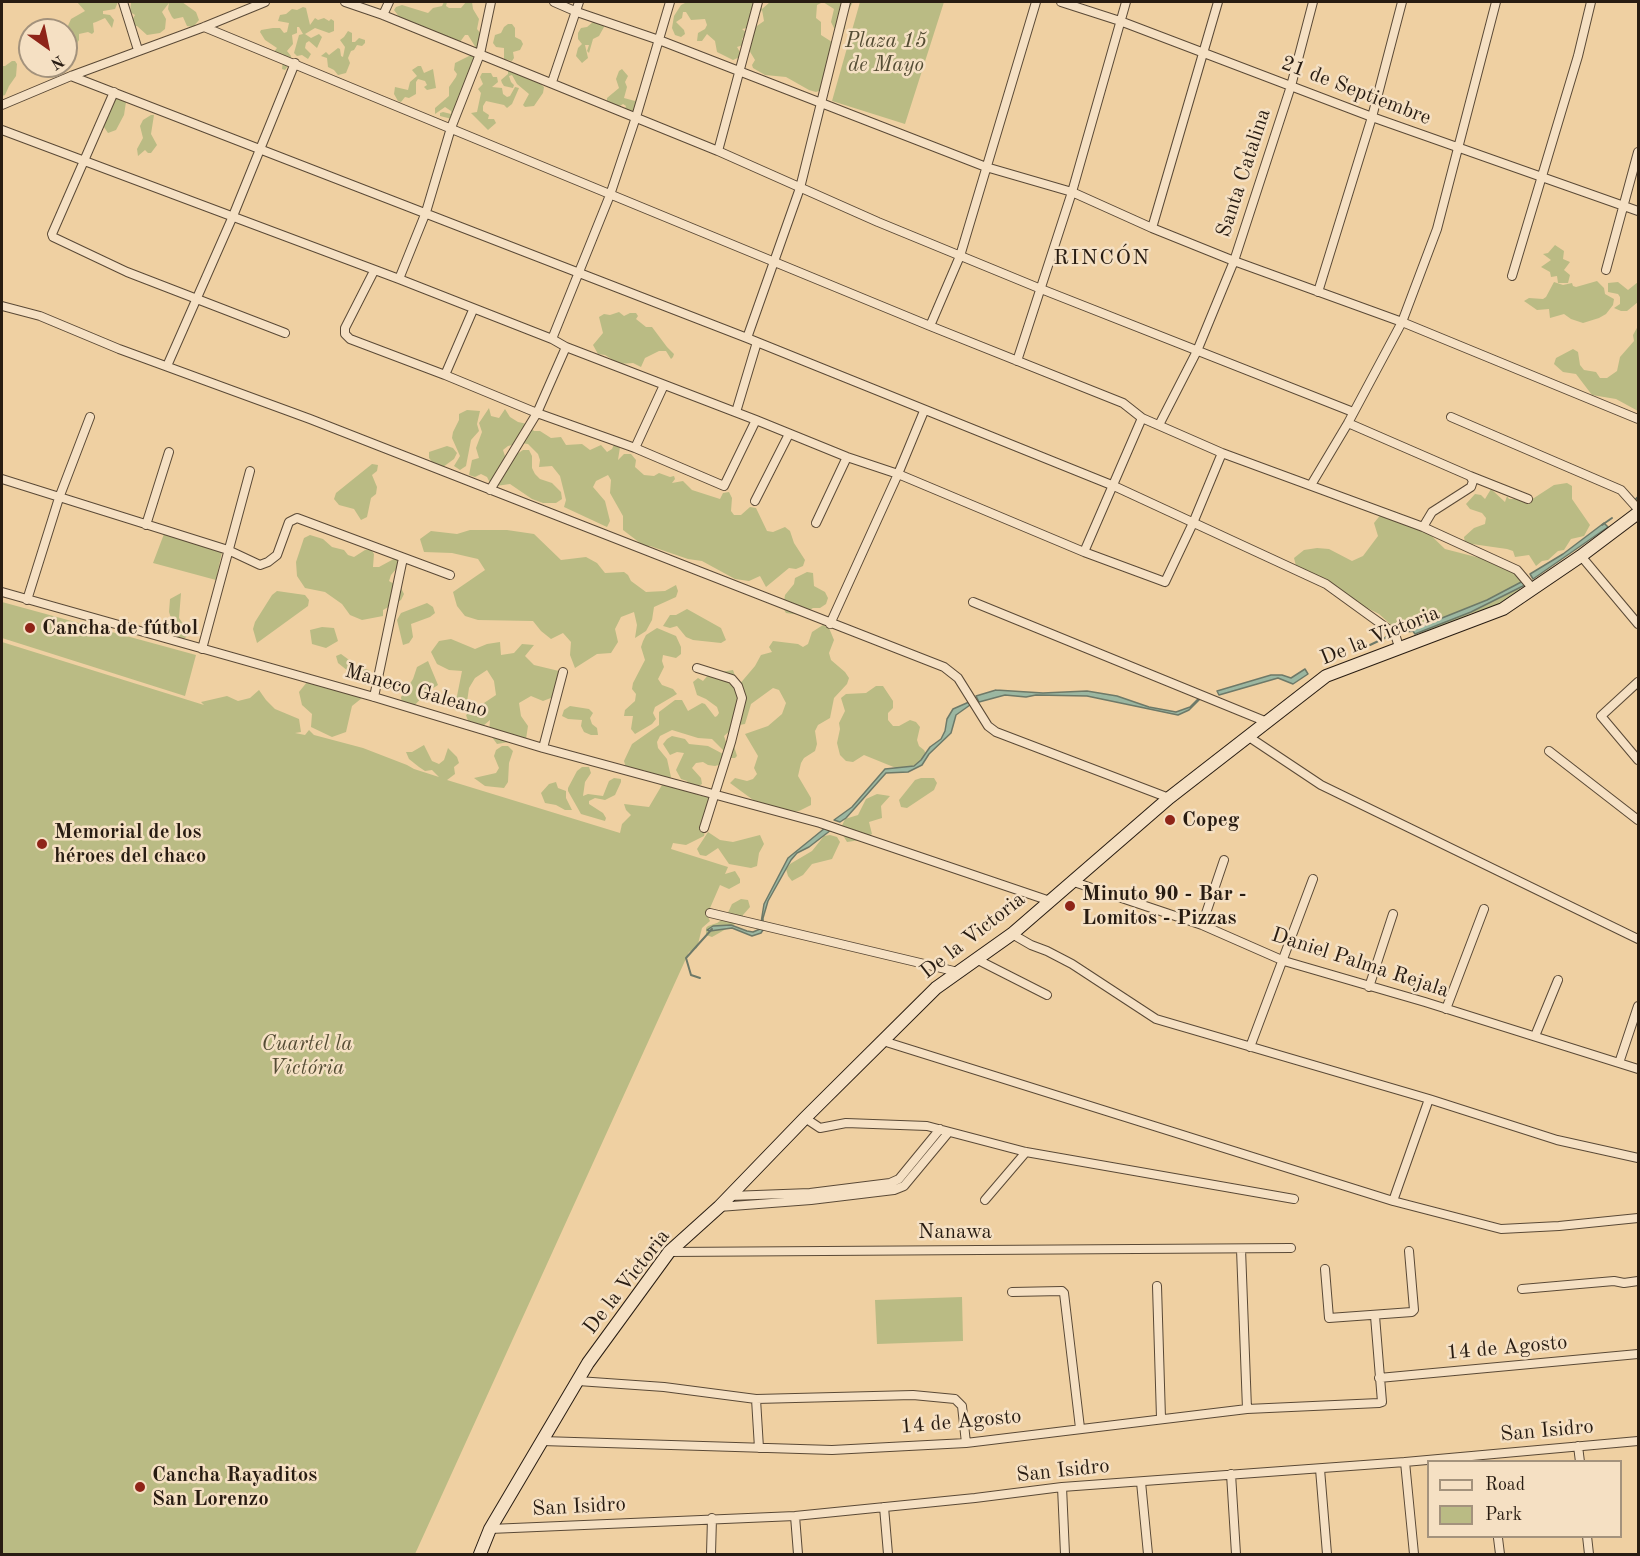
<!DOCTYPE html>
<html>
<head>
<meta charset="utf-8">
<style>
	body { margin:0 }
	#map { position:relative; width:1640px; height:1556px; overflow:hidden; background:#efd0a2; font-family:"Old Standard TT",serif }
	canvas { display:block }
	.frame { position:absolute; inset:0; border:3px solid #281c12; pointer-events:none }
	.legend { position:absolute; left:1427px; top:1460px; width:195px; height:78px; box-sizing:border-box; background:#f5e0c3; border:2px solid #a3927c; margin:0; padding:8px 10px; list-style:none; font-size:18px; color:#281c12 }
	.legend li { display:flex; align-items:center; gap:12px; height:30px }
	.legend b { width:30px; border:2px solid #a3927c }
	.north { position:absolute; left:18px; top:18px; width:60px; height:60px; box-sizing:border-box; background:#f5e0c3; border:2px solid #a3927c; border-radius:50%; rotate:147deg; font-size:16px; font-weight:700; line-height:24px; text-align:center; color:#281c12 }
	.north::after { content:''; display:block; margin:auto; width:21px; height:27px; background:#8f2418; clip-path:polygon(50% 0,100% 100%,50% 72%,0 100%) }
</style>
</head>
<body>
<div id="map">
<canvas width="1640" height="1556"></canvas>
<div class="frame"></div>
<ul class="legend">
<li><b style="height:8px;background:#f5e0c3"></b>Road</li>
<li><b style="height:16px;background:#babb84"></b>Park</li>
</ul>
<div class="north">N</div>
</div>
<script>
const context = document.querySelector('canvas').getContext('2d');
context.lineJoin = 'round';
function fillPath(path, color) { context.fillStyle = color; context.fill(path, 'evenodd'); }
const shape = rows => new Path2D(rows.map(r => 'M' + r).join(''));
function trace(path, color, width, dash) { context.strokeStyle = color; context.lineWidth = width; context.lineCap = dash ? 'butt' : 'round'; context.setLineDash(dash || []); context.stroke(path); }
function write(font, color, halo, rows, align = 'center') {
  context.font = font + ' "Old Standard TT",serif'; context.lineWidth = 5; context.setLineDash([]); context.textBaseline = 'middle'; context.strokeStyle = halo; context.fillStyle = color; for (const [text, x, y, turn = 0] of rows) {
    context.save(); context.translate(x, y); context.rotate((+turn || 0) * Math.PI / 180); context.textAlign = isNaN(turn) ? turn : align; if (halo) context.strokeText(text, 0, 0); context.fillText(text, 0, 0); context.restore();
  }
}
fillPath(shape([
	[77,2,118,2,115,9,103,11,103,14,110,15,114,20,112,28,105,18,96,22,93,23,94,32,92,34,88,32,79,34,79,40,76,45,71,42,72,39,67,28,71,19,85,11],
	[131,2,182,2,196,12,199,20,193,27,187,26,183,17,174,19,172,17,168,9,169,3,162,12,166,19,165,29,160,33,147,35,137,26,133,26,132,20,135,15,130,12],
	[444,2,447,2,446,6,449,8,461,8,466,2,472,2,473,9,479,19,477,29,481,34,479,47,476,48,468,35,465,35,460,42,400,18,394,10,396,7,402,5,428,13,433,8,442,6],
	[687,2,760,2,762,9,770,2,853,2,846,15,845,29,839,31,834,28,831,22,834,9,823,2,817,5,816,18,821,22,821,35,832,42,834,47,822,90,816,92,809,90,786,77,765,75,753,68,752,65,755,60,749,50,754,28,764,21,762,10,747,25,747,28,742,29,747,33,742,39,744,43,743,45,737,47,741,54,740,57,733,60,717,52,715,41,707,34,702,41,697,41,698,33,705,29,707,25,705,19,691,20,686,12,683,12,682,18,676,22,684,30,685,34,681,37,675,35,672,28,674,16,681,5],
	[860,2,944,2,905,124,832,101],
	[303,7,306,8,310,25,315,18,318,20,324,18,329,21,331,19,334,21,334,31,329,33,315,28,305,34,311,38,319,34,322,37,317,48,309,41,306,43,305,48,311,54,308,59,302,55,297,56,294,53,299,35,303,34,299,27,297,27,297,33,292,35,293,44,287,51,291,56,290,63,285,70,282,69,283,61,273,53,277,48,265,40,260,32,261,30,273,28,280,28,284,33,287,32,289,23,278,21,280,15,286,14,292,9,297,10],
	[593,22,604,24,604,27,599,36,593,39,589,53,587,51,589,45,585,45,588,58,582,63,576,56,578,48,582,44,578,39,578,33,581,28,587,27],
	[508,24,512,24,515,28,515,37,521,40,523,44,520,50,513,52,514,58,512,61,504,59,504,48,496,47,493,43,495,35,501,33,504,27],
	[348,31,352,33,352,42,355,42,359,38,365,40,365,43,362,46,357,45,354,50,351,51,348,58,350,63,346,73,338,75,334,70,328,67,327,58,321,56,326,52,329,55,338,48,340,49,341,56,343,57,345,47,340,40,344,37],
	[475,53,479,69,464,83,463,92,458,96,460,102,452,119,440,116,440,113,443,112,451,114,451,111,445,107,435,114,435,108,449,96,449,87,456,77,457,74,454,70,455,63],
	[12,61,15,61,17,64,16,76,9,86,5,95,2,96,2,66,5,66],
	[418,66,421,66,424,73,433,69,436,88,427,90,424,87,427,85,425,81,418,79,416,82,416,94,409,98,405,97,401,102,398,101,394,94,395,87,408,90,410,82,417,76,412,70],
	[622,69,628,76,625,82,627,87,624,98,635,101,640,89,635,113,625,109,626,106,623,104,615,109,607,101,607,98,619,88,616,79,619,71],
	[508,70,529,75,530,79,538,82,544,87,543,93,534,106,525,107,523,105,529,94,517,84,512,75,509,76,511,82,514,85,513,88,504,86,502,83,501,80,508,74],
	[482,73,491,73,493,77,497,77,498,82,492,87,502,88,503,94,507,97,510,96,515,87,519,88,512,104,507,108,504,105,486,101,483,106,483,111,489,115,488,119,494,119,496,123,488,130,471,113,477,112,481,93,478,89,483,84,480,77],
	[119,97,126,102,124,115,116,130,108,133,102,124,108,116,108,111,112,101],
	[151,115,154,115,151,134,157,145,151,153,148,153,145,150,138,156,137,149,143,138,140,126,143,120],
	[1555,245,1564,251,1563,259,1570,262,1564,270,1570,275,1568,283,1558,283,1557,276,1551,277,1550,272,1541,267,1551,260,1543,254,1548,253],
	[1597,281,1604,288,1605,294,1614,299,1613,305,1606,314,1599,318,1583,323,1571,319,1564,314,1550,318,1549,309,1537,310,1524,301,1529,298,1543,299,1546,297,1554,282,1563,285,1572,283,1573,286,1576,287],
	[1618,282,1628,290,1638,282,1638,302,1627,311,1621,311,1614,308,1620,304,1620,297,1618,294,1608,292,1608,283],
	[619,312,624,316,630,313,636,313,638,316,636,319,646,327,652,327,667,347,674,354,673,357,671,359,666,351,659,351,645,358,641,367,633,363,619,364,605,355,598,354,593,345,603,333,599,317,604,314,610,315],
	[1638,326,1638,411,1616,399,1592,395,1576,374,1563,372,1554,364,1556,358,1573,349,1578,352,1580,365,1584,370,1596,372,1600,378,1607,378,1617,371,1620,357,1634,341,1633,335],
	[489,408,491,416,499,418,505,409,510,417,518,422,527,424,534,431,540,431,551,438,561,437,566,445,582,444,590,450,601,445,607,452,612,449,616,440,619,441,620,447,618,460,624,454,631,454,636,460,635,467,644,475,654,476,659,473,670,477,674,476,675,479,672,483,683,481,692,490,720,499,723,493,729,492,732,498,731,511,734,515,741,515,750,507,756,508,767,531,773,532,785,527,790,531,794,543,805,560,803,566,796,569,789,568,766,587,760,576,749,581,735,579,702,561,688,559,650,546,644,546,623,530,623,516,610,493,611,480,608,475,596,481,593,487,605,501,610,521,607,527,564,507,566,500,560,476,552,466,539,467,540,460,538,454,528,444,521,443,508,446,503,450,505,456,511,458,523,450,529,450,532,456,532,468,535,474,540,479,552,483,561,492,562,499,556,503,543,503,532,499,510,484,496,486,490,483,487,477,481,474,475,477,469,475,472,460,479,458,476,448,482,432,479,423],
	[467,410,480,411,477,424,479,431,471,440,466,466,460,470,454,466,460,456,452,438,453,432,459,420,459,414],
	[447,446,453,448,457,453,454,459,443,467,437,468,429,458,429,452],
	[372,464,378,465,377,471,372,475,377,487,376,494,371,498,367,517,361,520,354,509,339,505,334,499,336,493],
	[1567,483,1572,486,1572,499,1590,525,1584,536,1571,539,1564,550,1558,551,1548,560,1542,561,1536,566,1529,555,1515,557,1513,551,1507,549,1465,543,1464,537,1474,528,1485,524,1486,518,1482,513,1470,509,1466,504,1475,494,1481,495,1485,499,1491,489,1505,502,1507,496,1509,499,1528,499,1534,498,1554,485],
	[1394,511,1418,523,1445,549,1507,565,1525,577,1520,586,1520,591,1498,606,1472,613,1426,633,1398,631,1379,614,1308,578,1297,570,1294,558,1304,550,1317,548,1329,549,1352,561,1363,556,1378,536,1374,523,1382,513],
	[470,530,507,530,534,534,561,560,586,557,597,563,605,573,624,572,628,575,631,581,646,592,665,591,676,585,678,591,676,597,654,607,652,620,646,631,635,638,637,625,634,612,621,617,615,629,618,642,611,653,597,654,575,668,570,655,571,642,563,633,551,639,541,631,533,621,478,620,465,616,457,606,453,592,485,570,478,559,452,553,424,552,420,539,431,531,457,534],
	[164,534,222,552,216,580,153,563],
	[310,535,323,539,332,547,344,550,348,555,354,557,365,550,371,549,374,554,373,567,379,567,403,554,404,560,391,575,389,581,401,588,404,594,401,600,383,610,383,616,362,620,350,615,342,604,325,592,305,588,297,576,296,562,304,538],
	[807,572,813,573,814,586,825,592,828,598,826,604,820,608,813,608,801,615,786,613,783,608,785,595,794,584,795,578],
	[277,591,305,595,309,600,308,606,257,643,253,629,255,622,272,595],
	[181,593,179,618,187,629,187,636,182,641,171,636,168,630,171,618,169,612,170,599],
	[2,602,196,655,185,696,2,638],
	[427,603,433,607,435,613,430,617,411,624,413,637,409,643,403,645,397,620,401,613],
	[687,609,721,628,726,640,721,643,693,640,686,637,677,626,670,628,663,626,670,615,676,615],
	[823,625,829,628,834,640,829,653,831,660,845,672,849,678,847,684,834,698,830,718,818,725,815,731,817,744,815,751,804,758,801,763,798,776,811,798,811,805,799,811,785,813,760,805,730,783,735,778,747,781,753,779,757,774,754,768,758,756,745,734,768,726,782,714,786,703,779,690,773,688,751,704,745,724,739,725,738,714,745,703,745,696,738,686,755,666,761,655,772,652,769,647,773,641,798,644,803,647,808,644,812,632],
	[322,627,334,628,338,641,326,648,312,644,310,630],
	[657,628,676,636,681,647,681,654,676,658,663,655,662,661,664,667,658,679,662,685,673,689,677,694,655,707,653,713,656,719,652,724,635,734,631,729,633,716,624,716,625,710,635,701,636,694,632,689,633,683,645,660,641,647,643,641,646,635],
	[451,639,475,649,487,644,500,642,501,655,514,653,522,644,534,645,525,656,534,665,559,671,556,696,543,701,531,696,519,703,521,716,528,726,526,739,497,744,489,733,490,720,483,726,470,727,466,715,496,695,494,681,487,670,475,678,469,688,467,702,456,711,446,703,457,696,462,671,449,670,437,664,431,652,439,641],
	[2,642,204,705,201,702,227,696,238,701,250,698,259,690,266,700,275,709,299,719,301,732,295,733,305,735,309,730,314,735,363,748,407,765,414,769,439,777,432,770,425,771,419,767,409,759,406,752,412,752,424,745,432,761,439,764,444,760,448,748,457,757,459,763,454,767,455,774,447,780,620,833,622,824,631,815,626,810,624,804,649,807,662,785,681,787,698,795,711,798,704,836,686,845,673,843,671,849,728,867,725,874,735,871,740,879,740,883,729,889,720,885,707,915,710,921,702,928,697,948,689,952,415,1554,2,1554],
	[341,654,360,668,369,670,375,683,365,685,359,677,353,675,338,663,336,656],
	[428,661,438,685,427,692,413,707,402,704,401,697,413,679,417,667],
	[733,670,741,693,733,716,732,729,724,736,726,742,734,746,737,756,735,758,731,758,712,739,698,738,672,730,660,736,657,742,658,748,667,759,671,777,667,781,660,781,644,770,638,773,626,768,624,761,632,744,659,725,659,712,675,700,682,700,688,711,702,703,705,704,715,717,717,716,719,713,717,707,706,699,697,695,693,682,698,678,703,681,709,674],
	[307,682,331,686,343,683,355,688,362,698,352,706,346,732,332,737,311,727,312,714,302,705,299,692],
	[876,686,883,686,893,701,893,708,888,713,888,720,893,726,899,726,910,720,916,722,920,727,917,740,919,746,924,750,927,756,923,762,910,767,896,768,864,755,853,762,846,761,840,755,837,743,840,729,839,723,845,711,841,698,846,694,866,693],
	[570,706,589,709,593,713,590,718,592,724,597,728,598,735,591,735,584,732,581,726,582,720,568,719,562,716,564,710],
	[672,736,685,739,689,744,708,746,725,755,722,764,715,766,708,765,703,762,696,763,692,768,701,778,702,784,696,787,690,787,687,781,681,779,676,770,684,753,677,752,670,755,663,744,667,739],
	[502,746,508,746,513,751,509,763,508,782,504,788,485,786,474,778,496,773,499,768,494,756,496,750],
	[582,767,589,767,591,773,585,782,583,796,588,794,603,796,609,781,614,778,621,779,621,782,615,795,605,800,595,798,589,801,589,804,603,813,606,818,605,821,581,814,568,791,568,788,577,771],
	[921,778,934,778,937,783,934,790,907,808,901,807,899,800,915,780],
	[556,782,558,788,566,791,566,798,572,810,565,810,556,805,545,803,541,793,549,784],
	[877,794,890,796,881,806,882,818,869,822,872,834,860,840,847,842,840,830,845,819,858,815,866,799],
	[708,832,720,840,733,842,760,835,764,844,759,853,757,866,751,868,729,864,718,848,706,856,700,855,697,849],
	[830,835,837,837,840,842,832,859,812,864,803,875,792,881,788,876,786,869,790,864,812,851,824,836],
	[741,899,748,900,750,907,743,915,742,920,712,937,706,935,706,928,708,926,717,923,726,917,732,904],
	[962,1297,963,1341,877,1344,875,1300]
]), '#babb84');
const water = shape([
	[1604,523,1608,527,1533,579,1530,574,1563,554,1604,523],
	[1525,580,1527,584,1471,612,1415,634,1412,630,1487,600,1525,580],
	[1305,669,1308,674,1293,684,1278,678,1219,695,1217,691,1271,675,1282,675,1291,678,1305,669],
	[996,690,1043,693,1087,691,1117,696,1149,707,1176,712,1190,707,1199,698,1200,699,1189,710,1178,715,1087,696,1036,695,1026,697,1005,695,979,702,976,696,996,690],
	[969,702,970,705,956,715,951,733,929,754,922,765,908,772,886,773,846,818,840,822,834,820,852,807,885,769,914,766,921,760,930,747,941,739,945,731,947,719,953,709,969,702],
	[825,828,831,830,809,847,797,853,791,860,768,901,763,918,763,930,761,933,752,936,732,928,710,931,707,930,713,926,731,925,747,931,753,932,760,929,764,904,788,858,825,828]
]);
fillPath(water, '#9bb7a1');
trace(water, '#6d7968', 1.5);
trace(shape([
	[1636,499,1638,497],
	[1602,525,1612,518],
	[1401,632,1413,631],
	[1370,645,1389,636],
	[700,978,691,975,686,958,712,929]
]), '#6d7968', 2);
const minor = shape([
	[123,2,138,50],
	[345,2,383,15,718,151,878,222,1041,289,1353,412],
	[554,2,577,12,659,40,986,167,1072,192,1152,228,1234,261,1402,322,1638,419],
	[1061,2,1120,21,1372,117,1638,211],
	[383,15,389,2],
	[204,27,930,326,1123,403,1142,418,1222,453,1423,527],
	[71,76,747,338,1114,486,1326,584,1395,634,1399,647],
	[552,82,579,2],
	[114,92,52,234,53,237,127,272,285,333],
	[2,105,71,76,204,27,265,2],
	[2,130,399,279,552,339,566,347,756,420,847,457,898,474,1084,552,1165,582,1193,523,1222,453],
	[718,151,758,2],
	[1152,228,1218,2],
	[1606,270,1638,152],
	[374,271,345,328,345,334,350,339,445,375,537,413,635,448,724,486,756,420],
	[1512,276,1578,56,1591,2],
	[399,279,426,212,451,128,480,54,491,2],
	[1318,292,1372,117,1402,2],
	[2,306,40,316,119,349,310,419,944,667,958,678,988,726,996,732,1169,798],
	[930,326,960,256,1036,2],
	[747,338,800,188,846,2],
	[552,339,610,195,636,117,670,2],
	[1017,361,1072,192,1126,2],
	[167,366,233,216,295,63],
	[445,375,473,310],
	[736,412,757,342],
	[1451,417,1621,490,1638,509],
	[1348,423,1470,476,1473,481,1471,487,1432,512,1423,527,1517,570,1533,589],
	[1159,425,1197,351,1234,261,1291,86,1313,2],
	[635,448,664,385],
	[1470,476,1528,499],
	[2,479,228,550,260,565,268,562,277,555,289,522,297,518,450,575],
	[1311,485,1348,423,1402,322,1437,229,1496,2],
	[490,490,537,413,566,347],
	[755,501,789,434],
	[816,523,847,457],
	[146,525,169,452],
	[1084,552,1142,418],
	[1581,556,1638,624],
	[2,592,374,697,543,748,820,823,1050,901],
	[27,600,59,498,90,417],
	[973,602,1267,722],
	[830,624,898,474,924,411],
	[202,649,250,471],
	[697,668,732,679,738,686,742,698,731,742,704,828],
	[1638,682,1601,716,1638,760],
	[374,697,403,558],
	[1249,737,1321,785,1638,939],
	[543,748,563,672],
	[1549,751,1638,820],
	[1074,882,1202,925,1284,961,1425,1002,1638,1069],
	[710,913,958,972],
	[1202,925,1224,860],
	[1012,934,1031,945,1047,951,1072,964,1156,1019,1429,1099,1557,1140,1638,1158],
	[976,959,1047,995],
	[1369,987,1393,914],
	[1446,1009,1484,909],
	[1535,1036,1558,980],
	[883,1041,1393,1201],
	[1250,1047,1313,879],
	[1619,1063,1638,1006],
	[1429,1099,1393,1201,1501,1229,1559,1226,1638,1218],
	[805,1118,820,1128,846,1123,927,1126,1026,1152,1294,1199],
	[730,1196,810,1193,890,1183,899,1179,940,1129],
	[985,1200,1026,1152],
	[719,1207,811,1200,894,1190,904,1186,948,1133],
	[1241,1249,1247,1409],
	[669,1252,1291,1248],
	[1325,1269,1329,1318,1412,1312,1414,1310,1409,1251],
	[1157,1286,1161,1418],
	[1522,1289,1614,1281,1624,1283,1638,1281],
	[1012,1292,1062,1291,1064,1293,1080,1428],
	[1379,1378,1638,1354],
	[578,1381,664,1387,756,1399,913,1395,955,1399,962,1406,966,1443],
	[756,1399,759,1448],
	[542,1441,832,1450,966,1443,1247,1409,1379,1403,1382,1402,1375,1316],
	[1578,1446,1580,1462],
	[1405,1462,1414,1554],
	[1320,1469,1327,1554],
	[1231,1474,1236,1554],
	[1141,1482,1148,1554],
	[1062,1487,1065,1554],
	[884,1507,888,1554],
	[795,1516,798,1554],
	[490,1529,795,1516,975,1498,1062,1487,1405,1462,1638,1441],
	[1587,1536,1589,1554],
	[1498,1538,1500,1554],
	[711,1554,712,1518]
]);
const secondary = shape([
	[480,1554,490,1529,588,1363,669,1252,719,1207,805,1118,936,988,1012,934,1169,798,1326,676,1503,609,1581,556,1638,513]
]);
trace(minor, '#5a4936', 10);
trace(secondary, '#281c12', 14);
trace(minor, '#f5e0c3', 8);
trace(secondary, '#f5e0c3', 12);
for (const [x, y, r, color] of [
	[30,628,6,"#8f2418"],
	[1170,820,6,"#8f2418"],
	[42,844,6,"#8f2418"],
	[1070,906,6,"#8f2418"],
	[140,1487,6,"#8f2418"]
]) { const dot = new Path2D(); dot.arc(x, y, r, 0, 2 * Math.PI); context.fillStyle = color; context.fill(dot); trace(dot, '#f5e0c3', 2); }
write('italic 21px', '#544c34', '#f5e0c3', [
	["Plaza 15",886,41],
	["de Mayo",886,65],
	["Cuartel la",307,1044],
	["Victória",307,1068]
]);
write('21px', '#281c12', '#f5e0c3', [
	["21 de Septiembre",1356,91,21],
	["Santa Catalina",1244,173,-72],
	["De la Victoria",1380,636,-22],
	["Maneco Galeano",416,691,16],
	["De la Victoria",973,936,-38],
	["Daniel Palma Rejala",1360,963,18],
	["Nanawa",955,1232],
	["De la Victoria",627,1282,-52],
	["14 de Agosto",1507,1348,-5],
	["14 de Agosto",961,1422,-5],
	["San Isidro",1547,1431,-5],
	["San Isidro",1063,1471,-6],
	["San Isidro",579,1507,-3]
]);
write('bold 21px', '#281c12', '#f5e0c3', [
	["Cancha de fútbol",42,628],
	["Copeg",1182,820],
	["Memorial de los",54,832],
	["héroes del chaco",54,856],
	["Minuto 90 - Bar -",1082,894],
	["Lomitos - Pizzas",1082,918],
	["Cancha Rayaditos",152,1475],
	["San Lorenzo",152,1499]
], 'left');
context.letterSpacing = '1.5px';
write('22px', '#281c12', '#f5e0c3', [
	["RINCÓN",1102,258]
]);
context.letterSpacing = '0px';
</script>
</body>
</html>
